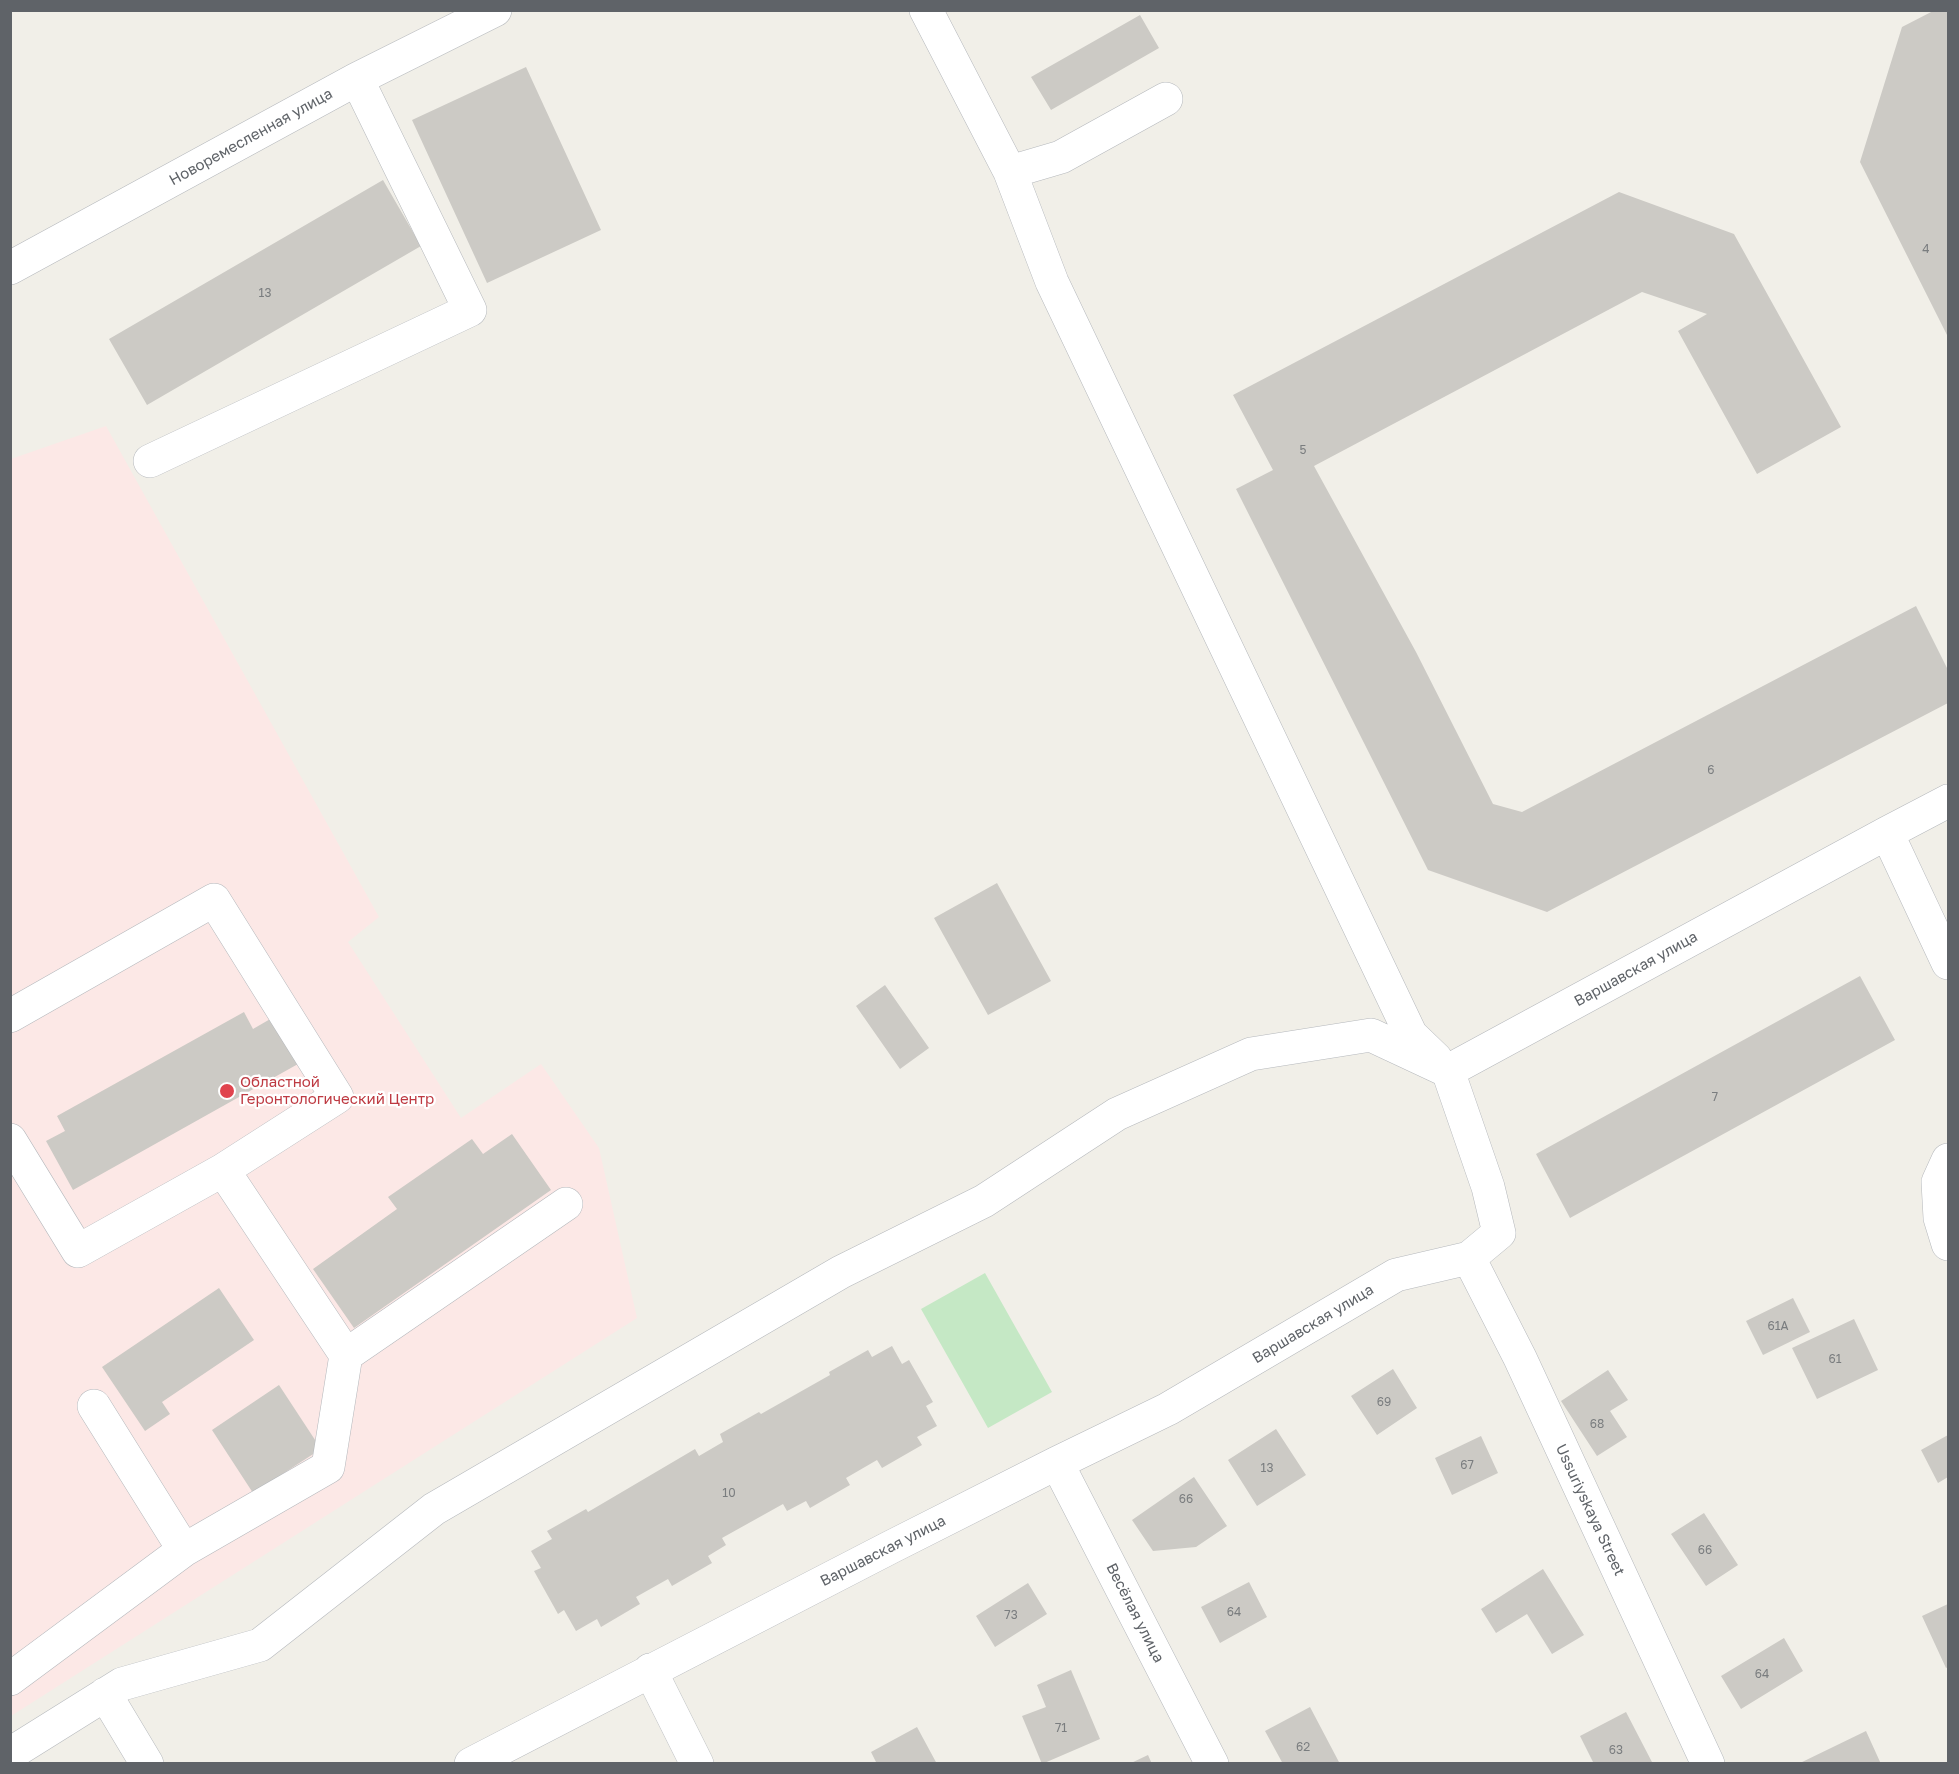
<!DOCTYPE html>
<html>
<head>
<meta charset="utf-8">
<style>
	body { margin:0 }
	#map { position:relative; width:1959px; height:1774px; overflow:hidden; background:#f1efe8; font-family:"Golos Text",sans-serif }
	canvas { display:block }
	.frame { position:absolute; inset:0; border:12px solid #5f6368; pointer-events:none }
</style>
</head>
<body>
<div id="map">
<canvas width="1959" height="1774"></canvas>
<div class="frame"></div>
</div>
<script>
const context = document.querySelector('canvas').getContext('2d');
context.lineJoin = 'round';
function fillPath(path, color) { context.fillStyle = color; context.fill(path, 'evenodd'); }
const shape = rows => new Path2D(rows.map(r => 'M' + r).join(''));
function trace(path, color, width, dash) { context.strokeStyle = color; context.lineWidth = width; context.lineCap = dash ? 'butt' : 'round'; context.setLineDash(dash || []); context.stroke(path); }
function write(font, color, halo, rows, align = 'center') {
  context.font = font + ' "Golos Text",sans-serif'; context.lineWidth = 4.5; context.setLineDash([]); context.textBaseline = 'middle'; context.strokeStyle = halo; context.fillStyle = color; for (const [text, x, y, turn = 0] of rows) {
    context.save(); context.translate(x, y); context.rotate((+turn || 0) * Math.PI / 180); context.textAlign = isNaN(turn) ? turn : align; if (halo) context.strokeText(text, 0, 0); context.fillText(text, 0, 0); context.restore();
  }
}
fillPath(shape([
	[106,426,379,917,348,942,461,1118,541,1064,599,1148,637,1318,11,1716,11,459]
]), '#fce8e6');
fillPath(shape([
	[985,1273,1052,1392,988,1428,921,1309]
]), '#c5e8c5');
fillPath(shape([
	[1935,10,1948,10,1948,337,1860,162,1902,27],
	[1140,15,1159,48,1051,110,1031,77],
	[526,67,601,230,487,283,412,120],
	[383,180,421,246,147,405,109,339],
	[1619,192,1734,234,1841,427,1757,474,1678,331,1707,314,1642,292,1314,466,1416,652,1493,804,1522,812,1916,606,1948,670,1948,703,1547,912,1428,870,1236,489,1273,470,1233,395],
	[997,883,1051,981,988,1015,934,918],
	[1860,976,1895,1040,1570,1218,1536,1154],
	[885,985,929,1048,900,1069,856,1006],
	[244,1012,253,1029,272,1018,298,1064,73,1190,46,1141,65,1131,57,1116],
	[512,1134,551,1190,354,1328,313,1269,397,1209,388,1197,472,1139,483,1154],
	[219,1288,254,1340,162,1402,170,1414,145,1431,102,1367],
	[1793,1298,1810,1332,1763,1355,1746,1321],
	[1854,1319,1878,1370,1817,1399,1792,1348],
	[892,1346,902,1364,909,1360,933,1402,926,1406,937,1426,917,1437,922,1445,882,1468,877,1460,846,1478,850,1485,810,1508,806,1501,787,1511,783,1504,722,1538,726,1545,708,1556,712,1563,672,1586,668,1579,636,1597,640,1604,601,1627,597,1619,576,1631,564,1610,558,1614,534,1571,541,1568,531,1551,552,1539,547,1531,586,1509,588,1512,695,1449,699,1456,723,1442,720,1434,759,1412,761,1414,830,1375,829,1372,868,1350,872,1357],
	[1393,1369,1417,1408,1377,1435,1351,1396],
	[1608,1370,1628,1400,1610,1411,1627,1437,1597,1456,1561,1401],
	[279,1385,321,1449,253,1493,212,1430],
	[1276,1429,1306,1475,1257,1506,1228,1460],
	[1948,1435,1948,1477,1938,1483,1921,1450],
	[1481,1436,1498,1473,1452,1495,1435,1458],
	[1194,1477,1227,1526,1196,1547,1153,1551,1132,1520],
	[1704,1513,1738,1565,1706,1586,1671,1534],
	[1543,1569,1584,1635,1552,1654,1527,1614,1496,1633,1481,1609],
	[1249,1582,1267,1617,1220,1643,1201,1607],
	[1028,1583,1047,1614,995,1647,976,1616],
	[1948,1604,1948,1667,1946,1668,1922,1616],
	[1784,1638,1803,1671,1741,1709,1721,1676],
	[1071,1670,1100,1739,1042,1764,1022,1716,1046,1707,1037,1685],
	[1310,1707,1340,1764,1283,1764,1265,1731],
	[1626,1712,1653,1764,1594,1764,1580,1736],
	[917,1727,937,1764,877,1764,871,1752],
	[1866,1731,1881,1764,1798,1764],
	[1148,1755,1152,1764,1129,1764]
]), '#cccac5');
const minor = shape([
	[926,10,1010,172,1052,282,1411,1035,1436,1059],
	[1010,172,1061,157,1166,99],
	[10,268,357,79,495,10],
	[150,461,470,310,357,79],
	[1887,833,1948,963],
	[10,1016,214,900,337,1097,223,1170,346,1355],
	[10,1140,78,1251,223,1170],
	[1948,1160,1938,1182,1940,1218,1948,1244],
	[1469,1258,1520,1358,1708,1764],
	[94,1406,184,1550],
	[1057,1463,1212,1764],
	[650,1670,697,1764],
	[10,1679,184,1550,328,1467,346,1355,566,1204],
	[105,1694,147,1764],
	[10,1754,122,1684,260,1645,434,1509,841,1272,984,1201,1117,1114,1251,1054,1371,1035,1448,1071],
	[471,1764,889,1548,1057,1463,1168,1409,1396,1275,1469,1258,1499,1233,1488,1187,1448,1071,1887,833,1948,801]
]);
trace(minor, '#b5b8bc', 34);
trace(minor, '#fff', 33);
for (const [x, y, r, color] of [
	[227,1091,8,"#e0444e"]
]) { const dot = new Path2D(); dot.arc(x, y, r, 0, 2 * Math.PI); context.fillStyle = color; context.fill(dot); trace(dot, '#fff', 2); }
write('12px', '#7a7d7f', null, [
	["4",1926,249],
	["13",265,293],
	["5",1303,450],
	["6",1711,770],
	["7",1715,1097],
	["61А",1778,1326],
	["61",1835,1359],
	["69",1384,1402],
	["68",1597,1424],
	["67",1467,1465],
	["13",1267,1468],
	["10",729,1493],
	["66",1186,1499],
	["66",1705,1550],
	["64",1234,1612],
	["73",1011,1615],
	["64",1762,1674],
	["71",1061,1728],
	["62",1303,1747],
	["63",1616,1750]
]);
write('15px', '#5f6368', '#fff', [
	["Новоремесленная улица",251,137,-29],
	["Варшавская улица",1636,969,-29],
	["Варшавская улица",1313,1324,-31],
	["Ussuriyskaya Street",1590,1510,65],
	["Варшавская улица",883,1551,-27],
	["Весёлая улица",1135,1613,63]
]);
write('15px', '#be3a42', '#fff', [
	["Областной",240,1082],
	["Геронтологический Центр",240,1099]
], 'left');
</script>
</body>
</html>
